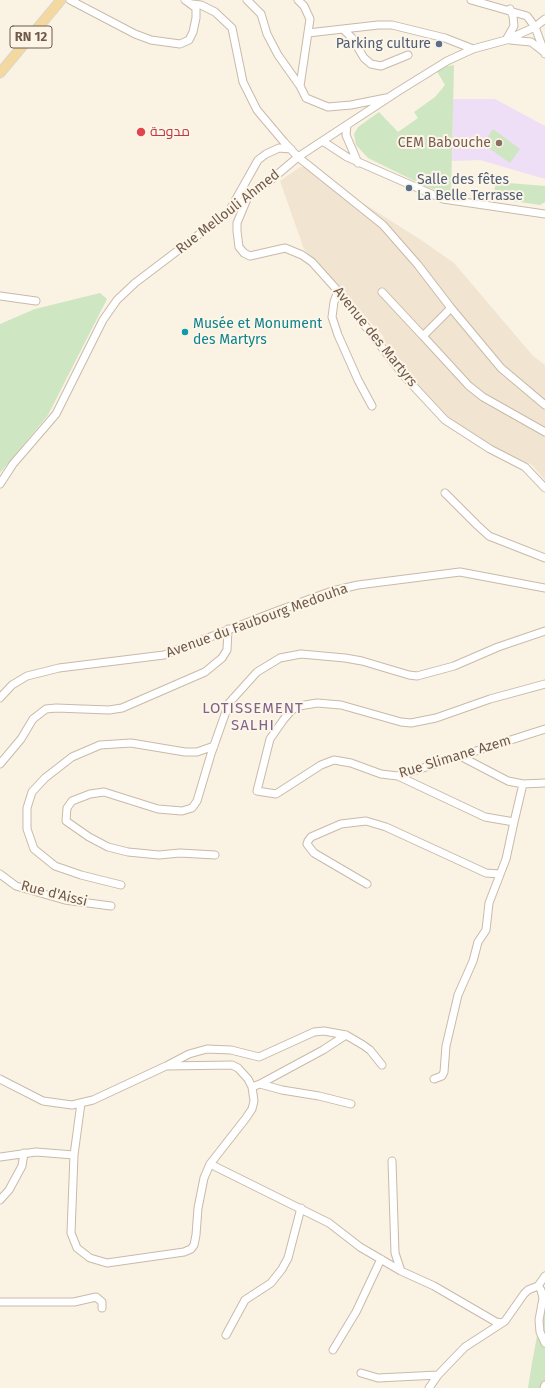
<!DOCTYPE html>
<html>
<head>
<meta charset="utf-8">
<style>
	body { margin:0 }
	canvas { display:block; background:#faf2e2 }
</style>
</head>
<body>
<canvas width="545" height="1388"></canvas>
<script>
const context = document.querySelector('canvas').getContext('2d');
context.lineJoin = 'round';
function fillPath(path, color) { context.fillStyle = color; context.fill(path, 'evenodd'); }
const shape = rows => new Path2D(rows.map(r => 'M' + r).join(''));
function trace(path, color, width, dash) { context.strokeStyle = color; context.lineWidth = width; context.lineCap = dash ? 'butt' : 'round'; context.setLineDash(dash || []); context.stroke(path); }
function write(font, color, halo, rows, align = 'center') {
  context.font = font + ' "Fira Sans",Cairo,sans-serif'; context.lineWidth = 4; context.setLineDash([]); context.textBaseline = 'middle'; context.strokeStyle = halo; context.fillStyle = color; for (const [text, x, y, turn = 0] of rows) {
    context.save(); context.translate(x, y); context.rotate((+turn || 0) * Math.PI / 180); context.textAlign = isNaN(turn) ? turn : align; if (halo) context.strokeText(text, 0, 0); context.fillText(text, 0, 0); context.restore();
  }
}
fillPath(shape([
	[300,167,306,167,421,240,454,263,533,356,545,365,545,480,532,465,493,447,448,419,407,374,393,352,382,339,384,337,304,249,280,181]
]), '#f1e4d1');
fillPath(shape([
	[453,99,495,99,545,126,545,179,480,160,452,161]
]), '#efdff6');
fillPath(shape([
	[454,65,451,196,425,186,368,158,356,145,354,134,358,127,379,112,398,132,418,118,414,112,435,97,445,85,435,68],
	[493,129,520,149,510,163,483,144],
	[496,182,545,186,545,202,540,205,493,198],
	[100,293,107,299,48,415,0,473,0,324,35,309],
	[545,1293,545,1388,528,1388,532,1363]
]), '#cfe6c2');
const minor = shape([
	[70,0,135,34,151,40,180,44,189,40,193,32,196,18,196,8,185,0],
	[247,0,261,14,267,34,278,55,300,86],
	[298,0,304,6,310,19,300,86,306,98,328,107,351,105,386,98],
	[471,0,527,16,535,27,545,54],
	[192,4,201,5,215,12,232,28,243,82,257,110,284,142,298,157,383,225,418,265,451,308,501,368,545,405],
	[344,30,352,38,364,58,371,64,381,66,408,55],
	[308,33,378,25,392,25,445,38,473,49],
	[506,40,514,26,513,16,510,9],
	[510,40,531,42,544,52],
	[347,125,346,135,358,163],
	[324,142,347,157,443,199,545,214],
	[247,199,237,223,237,231,239,247,244,253,250,256,285,248,302,255,312,262,338,291,405,377,445,420,490,449,525,467,545,488],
	[231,208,258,160,266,154,279,148,291,149],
	[338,291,334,302,332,317,338,335,358,380,372,406],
	[382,292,423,336],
	[0,296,36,301],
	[451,308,423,336,469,386,483,397,545,432],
	[0,484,13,464,56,414,103,320,117,300,135,283,272,179,298,157,397,92,447,61,473,49,506,40,535,27,545,19],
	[445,493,477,525,489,536,545,558],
	[545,684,490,699,436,718,411,723,401,722,341,705,317,703,299,706,292,710,284,719,270,739,257,791,276,794,321,765,334,760,351,763,381,774,398,776,545,729],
	[0,698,12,685,27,676,59,668,164,655,277,611,332,591,358,585,460,572,545,588],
	[0,764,21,739,33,719,46,709,56,708,109,710,122,708,205,672,222,658,227,650,228,629],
	[398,776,485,817,514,822,523,784,508,781,460,756],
	[523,784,545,783],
	[215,855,180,853,159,855,128,852,108,847,89,837,66,821,67,808,72,801,90,794,104,792,158,809,182,811,192,808,197,801,211,754,229,703,257,672,280,658,301,654,345,658,362,661,409,675,417,676,454,666,498,647,545,631],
	[0,874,16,886,65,900,111,906],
	[367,884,314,853,307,844,308,841,311,837,341,824,366,821,386,827,486,873,500,874],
	[121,885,81,875,55,866,34,849,27,829,27,808,32,792,45,778,72,757,100,745,131,743,185,752,197,752,214,746],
	[168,1065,189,1054,207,1049,231,1050,259,1057,314,1032,324,1031,346,1035,363,1045,370,1050,382,1065],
	[0,1079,43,1101,72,1105,93,1100,166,1066,232,1065,238,1068,248,1079,252,1087,254,1101,252,1109,246,1118,210,1164,329,1223,360,1247,401,1271,434,1286,496,1322,502,1323,505,1321,524,1294,528,1290,538,1286,545,1276],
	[434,1079,442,1076,444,1072,446,1046,458,995,473,961,478,942,486,930,489,903,506,859,514,822],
	[260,1084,282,1090,319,1096,351,1104],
	[252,1087,260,1084,323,1050,346,1035],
	[81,1103,74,1155,71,1233,77,1248,90,1258,107,1263,184,1252,191,1249,194,1245,196,1235,198,1208,204,1178,210,1164],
	[0,1157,36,1152,74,1155],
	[392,1161,395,1253,401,1271],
	[0,1200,9,1190,22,1166,24,1153],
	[538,1286,541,1290,543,1298,539,1320,540,1332,545,1343],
	[0,1302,74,1302,96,1297,102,1302,102,1308],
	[226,1335,245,1300,271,1283,282,1269,288,1258,301,1208],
	[333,1350,356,1312,381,1259],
	[361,1373,378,1378,438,1375],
	[429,1388,438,1375,465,1347,502,1323],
	[544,1388,545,1385]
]);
const major = shape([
	[0,73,61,0]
]);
trace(minor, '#c9baaa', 9);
trace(major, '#dad4d0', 11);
trace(minor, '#fff', 7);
trace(major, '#f3d9a0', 9);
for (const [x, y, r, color] of [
	[439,44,4,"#5c6f8a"],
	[141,132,5,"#e0444e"],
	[499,143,4,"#8d6e63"],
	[409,188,4,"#5c6f8a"],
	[185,332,4,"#0f9aa8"]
]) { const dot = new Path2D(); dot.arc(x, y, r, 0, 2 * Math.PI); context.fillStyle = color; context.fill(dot); trace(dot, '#fdf6e8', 1.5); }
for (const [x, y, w] of [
	[31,37,42]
]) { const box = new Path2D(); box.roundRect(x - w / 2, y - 11, w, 22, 3); context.fillStyle = '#fdf6e8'; context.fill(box); trace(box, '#6f5a4b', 1); }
write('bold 13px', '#6f5a4b', null, [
	["RN 12",31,37]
]);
write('14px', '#4e5e75', '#fdf6e8', [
	["Parking culture",431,44],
	["Salle des fêtes",417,180,"left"],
	["La Belle Terrasse",417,196,"left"]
], 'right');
write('14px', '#be3a42', '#fdf6e8', [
	["مدوحة",150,132]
], 'left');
write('14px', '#785e54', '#fdf6e8', [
	["CEM Babouche",491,143]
], 'right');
write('14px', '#6f5a4b', '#fdf6e8', [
	["Rue Mellouli Ahmed",228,212,-38],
	["Avenue des Martyrs",375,337,51],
	["Avenue du Faubourg Medouha",257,621,-20],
	["Rue Slimane Azem",455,757,-17],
	["Rue d'Aissi",54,894,14]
]);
write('14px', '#0d838f', '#fdf6e8', [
	["Musée et Monument",193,324],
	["des Martyrs",193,340]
], 'left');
context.letterSpacing = '1px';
write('15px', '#80638c', '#fdf6e8', [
	["LOTISSEMENT",253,709],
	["SALHI",253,726]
]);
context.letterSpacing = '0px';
</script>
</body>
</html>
